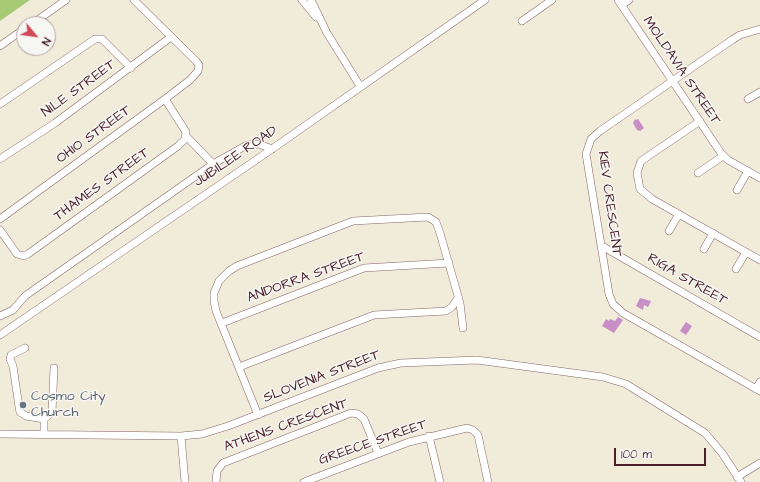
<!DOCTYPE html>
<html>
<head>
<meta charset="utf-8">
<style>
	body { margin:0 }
	#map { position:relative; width:760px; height:482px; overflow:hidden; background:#f1ebd9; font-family:"Architects Daughter",sans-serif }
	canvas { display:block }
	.north { position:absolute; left:16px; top:16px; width:40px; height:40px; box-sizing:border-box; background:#f6f6f2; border:1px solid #b1a0a2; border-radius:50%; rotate:119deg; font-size:11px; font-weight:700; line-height:16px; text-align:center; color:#4a1f2b }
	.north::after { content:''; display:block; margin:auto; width:14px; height:18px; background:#d1495b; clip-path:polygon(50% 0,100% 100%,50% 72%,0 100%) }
	.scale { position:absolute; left:614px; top:448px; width:92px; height:18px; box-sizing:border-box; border:2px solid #4a1f2b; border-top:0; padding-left:5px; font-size:12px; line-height:14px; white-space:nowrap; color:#4a1f2b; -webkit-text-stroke:3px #f6f6f2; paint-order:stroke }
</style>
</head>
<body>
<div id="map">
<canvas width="760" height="482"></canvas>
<div class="north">N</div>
<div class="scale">100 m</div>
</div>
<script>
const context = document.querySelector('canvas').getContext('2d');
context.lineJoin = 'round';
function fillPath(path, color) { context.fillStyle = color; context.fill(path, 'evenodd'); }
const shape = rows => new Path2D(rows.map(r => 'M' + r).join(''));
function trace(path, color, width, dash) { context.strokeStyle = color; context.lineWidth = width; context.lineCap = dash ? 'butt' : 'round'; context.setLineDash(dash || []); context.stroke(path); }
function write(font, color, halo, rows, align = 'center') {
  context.font = font + ' "Architects Daughter",sans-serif'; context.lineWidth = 3; context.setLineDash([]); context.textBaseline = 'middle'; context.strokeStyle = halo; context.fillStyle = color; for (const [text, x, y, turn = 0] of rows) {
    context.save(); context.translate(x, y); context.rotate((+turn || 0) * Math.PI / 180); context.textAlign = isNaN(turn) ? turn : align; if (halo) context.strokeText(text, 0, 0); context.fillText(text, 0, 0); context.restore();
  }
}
fillPath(shape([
	[0,0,30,0,0,21]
]), '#a7cb75');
fillPath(shape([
	[635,119,636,120,638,119,644,128,640,131,637,130,633,123],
	[640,298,651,301,648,307,644,305,643,310,636,306],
	[618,317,623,320,614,333,602,326,606,319,609,321,610,319,615,321],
	[686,322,692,326,686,335,680,331]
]), '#c78fc6');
const minor = shape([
	[302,0,316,17],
	[311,0,327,33,360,86],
	[618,0,721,153,728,160,760,178],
	[621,5,629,0],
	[522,21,552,0],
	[32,24,66,0],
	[760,29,740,35,732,40,600,131,591,139,586,154,609,294,613,304,623,313,760,391],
	[0,46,24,29],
	[748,99,760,92],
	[0,104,95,39,102,39,131,68],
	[700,121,641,161,637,173,640,189,652,199,760,260],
	[186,136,213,164],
	[0,159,55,123,171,37],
	[698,173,723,156],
	[737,190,748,171],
	[0,219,165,99,190,80,198,71,199,65,196,61,134,0],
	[0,230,17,254,24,256,28,254,178,146,185,139,186,132,165,99],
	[669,231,679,214],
	[602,246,760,337],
	[704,249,713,233],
	[736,269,746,252],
	[0,316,13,310,25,296,213,164,247,145,259,144,272,149],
	[222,323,364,268,449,263],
	[0,335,272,149,485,0],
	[25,348,11,355,10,359,13,366,19,407,20,412,26,416,44,419,52,412,54,368],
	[239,367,374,315,446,311,452,307,458,298],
	[756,389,760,382],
	[258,415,216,311,214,301,214,293,219,281,229,271,237,266,353,221,428,217,436,222,440,233,460,303,463,328],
	[0,434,181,436,202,434,228,426,378,368,401,363,477,360,603,377,626,384,705,433,722,453,741,482],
	[44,434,44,419],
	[181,436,185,482],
	[429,436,440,482],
	[737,477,760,463],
	[216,482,217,471,223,463,351,413,358,414,364,419,378,453],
	[304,482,409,442,467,428,473,430,478,435,488,482]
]);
trace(minor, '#846668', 8);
trace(minor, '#fff', 7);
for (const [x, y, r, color] of [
	[23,405,4,"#6b7280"]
]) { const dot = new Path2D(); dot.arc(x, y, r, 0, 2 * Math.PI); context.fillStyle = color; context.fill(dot); trace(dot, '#f6f6f2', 1.5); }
write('14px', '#4a1f2b', '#f6f6f2', [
	["MOLDAVIA STREET",681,71,56],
	["NILE STREET",79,89,-36],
	["OHIO STREET",94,135,-36],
	["JUBILEE ROAD",236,157,-34],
	["THAMES STREET",102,185,-36],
	["KIEV CRESCENT",609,204,82],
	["ANDORRA STREET",306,278,-20],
	["RIGA STREET",687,280,30],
	["SLOVENIA STREET",322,377,-21],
	["ATHENS CRESCENT",286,426,-20],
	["GREECE STREET",373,443,-19]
]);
write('14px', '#5b616d', '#f6f6f2', [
	["Cosmo City",31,397],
	["Church",31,413]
], 'left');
</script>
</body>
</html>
